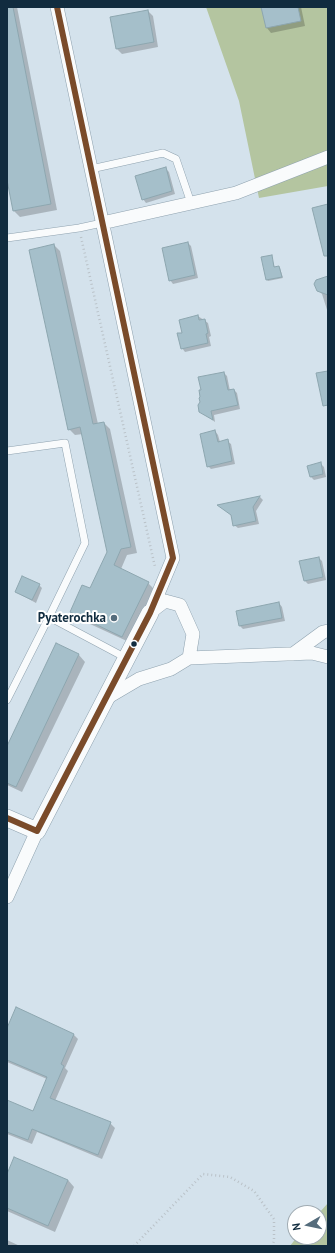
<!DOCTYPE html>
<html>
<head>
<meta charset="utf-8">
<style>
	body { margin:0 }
	#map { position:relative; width:335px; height:1253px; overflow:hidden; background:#d4e2ec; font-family:"PT Sans",sans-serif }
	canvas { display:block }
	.frame { position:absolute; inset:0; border:8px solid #112c3f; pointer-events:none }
	.north { position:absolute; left:287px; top:1205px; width:40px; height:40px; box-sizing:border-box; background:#fff; border:1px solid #a0abb2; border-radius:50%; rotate:261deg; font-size:11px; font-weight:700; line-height:16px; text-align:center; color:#112c3f }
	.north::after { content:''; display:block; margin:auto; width:14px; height:18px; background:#556c7c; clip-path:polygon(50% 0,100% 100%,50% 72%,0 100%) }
</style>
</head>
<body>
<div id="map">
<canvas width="335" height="1253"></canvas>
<div class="frame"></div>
<div class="north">N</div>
</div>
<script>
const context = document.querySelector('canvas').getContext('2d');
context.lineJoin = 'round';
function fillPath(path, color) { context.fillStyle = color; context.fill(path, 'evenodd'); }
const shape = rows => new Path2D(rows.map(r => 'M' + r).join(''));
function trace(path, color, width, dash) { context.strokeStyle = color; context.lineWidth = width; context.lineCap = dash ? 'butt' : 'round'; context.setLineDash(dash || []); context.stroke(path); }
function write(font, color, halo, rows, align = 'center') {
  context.font = font + ' "PT Sans",sans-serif'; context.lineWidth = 4; context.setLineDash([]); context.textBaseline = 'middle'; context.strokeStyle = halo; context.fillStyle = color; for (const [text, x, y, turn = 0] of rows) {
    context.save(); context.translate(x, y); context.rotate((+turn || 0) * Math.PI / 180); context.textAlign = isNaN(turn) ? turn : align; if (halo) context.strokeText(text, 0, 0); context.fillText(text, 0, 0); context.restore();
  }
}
fillPath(shape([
	[206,7,328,7,328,186,259,198,239,101],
	[328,1203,328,1246,290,1246,297,1237,319,1237,319,1213]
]), '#b4c5a0');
fillPath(shape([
	[7,7,17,7,57,210,20,217,14,211,7,175],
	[262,7,301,7,305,26,271,33,267,28],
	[148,11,153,16,158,47,122,54,117,49],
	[165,168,169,172,175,194,146,203,143,199],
	[188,243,191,246,198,278,173,284,170,280],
	[54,245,60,251,98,424,104,423,110,429,137,553,127,555,121,569,148,583,154,589,129,642,77,618,71,611,90,590,108,552,83,434,75,435,69,429],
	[271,256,275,268,280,268,283,278,268,281,267,280],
	[328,277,328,313,322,294,318,290],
	[198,316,208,323,211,336,209,337,211,346,185,352,182,348,183,333],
	[224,373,227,376,230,391,234,390,237,393,240,409,214,415,215,422,200,411,202,390],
	[215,431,218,435,220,442,227,441,231,444,235,464,211,469,208,466],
	[321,464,324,467,326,477,314,480,310,476],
	[260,497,263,500,256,511,259,524,238,528,234,525,232,516,219,505],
	[319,558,322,561,326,580,308,584,305,581,300,562],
	[39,585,42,588,36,603,16,592],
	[279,603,282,607,285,621,243,629,240,626,237,612],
	[57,645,79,655,85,662,22,792,7,785,7,749],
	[17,1008,74,1035,78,1039,65,1068,68,1071,55,1101,110,1123,115,1128,102,1159,37,1132,32,1144,7,1134,7,1101,34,1112,47,1079,7,1062,7,1030],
	[7,1177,68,1180,74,1187,55,1232,7,1211],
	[7,1240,20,1246,7,1246]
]), '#0003');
const building = shape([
	[7,7,13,7,51,204,13,211,7,180,7,7],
	[261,7,298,7,301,21,266,28,261,7],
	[148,10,154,42,116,49,110,17,148,10],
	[166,167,172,191,142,200,135,176,166,167],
	[328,204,328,256,324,256,312,208,328,204],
	[188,242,195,275,169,281,162,248,188,242],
	[54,244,93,424,104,422,131,547,121,549,114,565,149,582,122,637,70,612,82,585,90,588,107,552,80,427,68,430,29,250,54,244],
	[272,255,274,267,279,266,282,277,266,280,261,257,272,255],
	[328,276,328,295,317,291,314,284,316,280,328,276],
	[198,315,199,320,205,319,208,333,206,334,208,343,181,349,177,333,182,333,179,320,198,315],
	[328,371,328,405,323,406,316,373,328,371],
	[224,372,228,390,234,389,238,405,211,411,213,420,199,412,198,405,200,402,199,398,200,397,199,390,201,390,198,377,224,372],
	[215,430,218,442,228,439,232,461,207,467,200,434,215,430],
	[321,462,323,474,310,477,307,466,321,462],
	[260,496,253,507,256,521,233,526,231,515,217,505,260,496],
	[319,557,323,577,304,581,299,561,319,557],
	[22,576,40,584,32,600,15,592,22,576],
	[279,602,282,618,239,626,236,611,279,602],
	[56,643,79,654,16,787,7,783,7,746,56,643],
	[16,1007,74,1034,61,1064,64,1066,50,1098,111,1122,98,1155,32,1129,28,1140,7,1132,7,1100,33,1111,47,1077,7,1060,7,1028,16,1007],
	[14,1157,68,1180,48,1226,7,1208,7,1174,14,1157]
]);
fillPath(building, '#a5bfca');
trace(building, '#8da6af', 1);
const service = shape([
	[91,169,163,153,176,159,191,203],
	[7,238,79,228,102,223],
	[7,451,65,443,85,543,49,617],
	[7,700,49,617,126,658]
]);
const minor = shape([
	[57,7,173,558,150,613],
	[102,223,236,193,328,157],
	[293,654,323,632,328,631],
	[189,658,312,653,328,657],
	[105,699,139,679,171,669,189,658,193,634,180,605,165,601,152,611],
	[7,897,37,831]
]);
const tertiary = shape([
	[7,818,37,831,150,613]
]);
trace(service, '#8fa2af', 8);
trace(minor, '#8fa2af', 14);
trace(tertiary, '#8fa2af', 18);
trace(shape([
	[81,237,155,567],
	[134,1246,203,1174,230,1177,254,1191,274,1219,274,1241,272,1246]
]), '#bac2c8', 2.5, [1, 3]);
trace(service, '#f9fbfc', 7);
trace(minor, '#f9fbfc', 13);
trace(tertiary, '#f9fbfc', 17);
trace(shape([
	[7,818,37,831,150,613,173,558,57,7]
]), '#7a4b2a', 6);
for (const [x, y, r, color] of [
	[114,618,4,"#556c7c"],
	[134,644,3.5,"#112c3f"]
]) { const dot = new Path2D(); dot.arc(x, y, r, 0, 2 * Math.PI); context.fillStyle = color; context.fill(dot); trace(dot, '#fff', 1.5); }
write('bold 13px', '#112c3f', '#fff', [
	["Pyaterochka",106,618]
], 'right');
</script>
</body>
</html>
